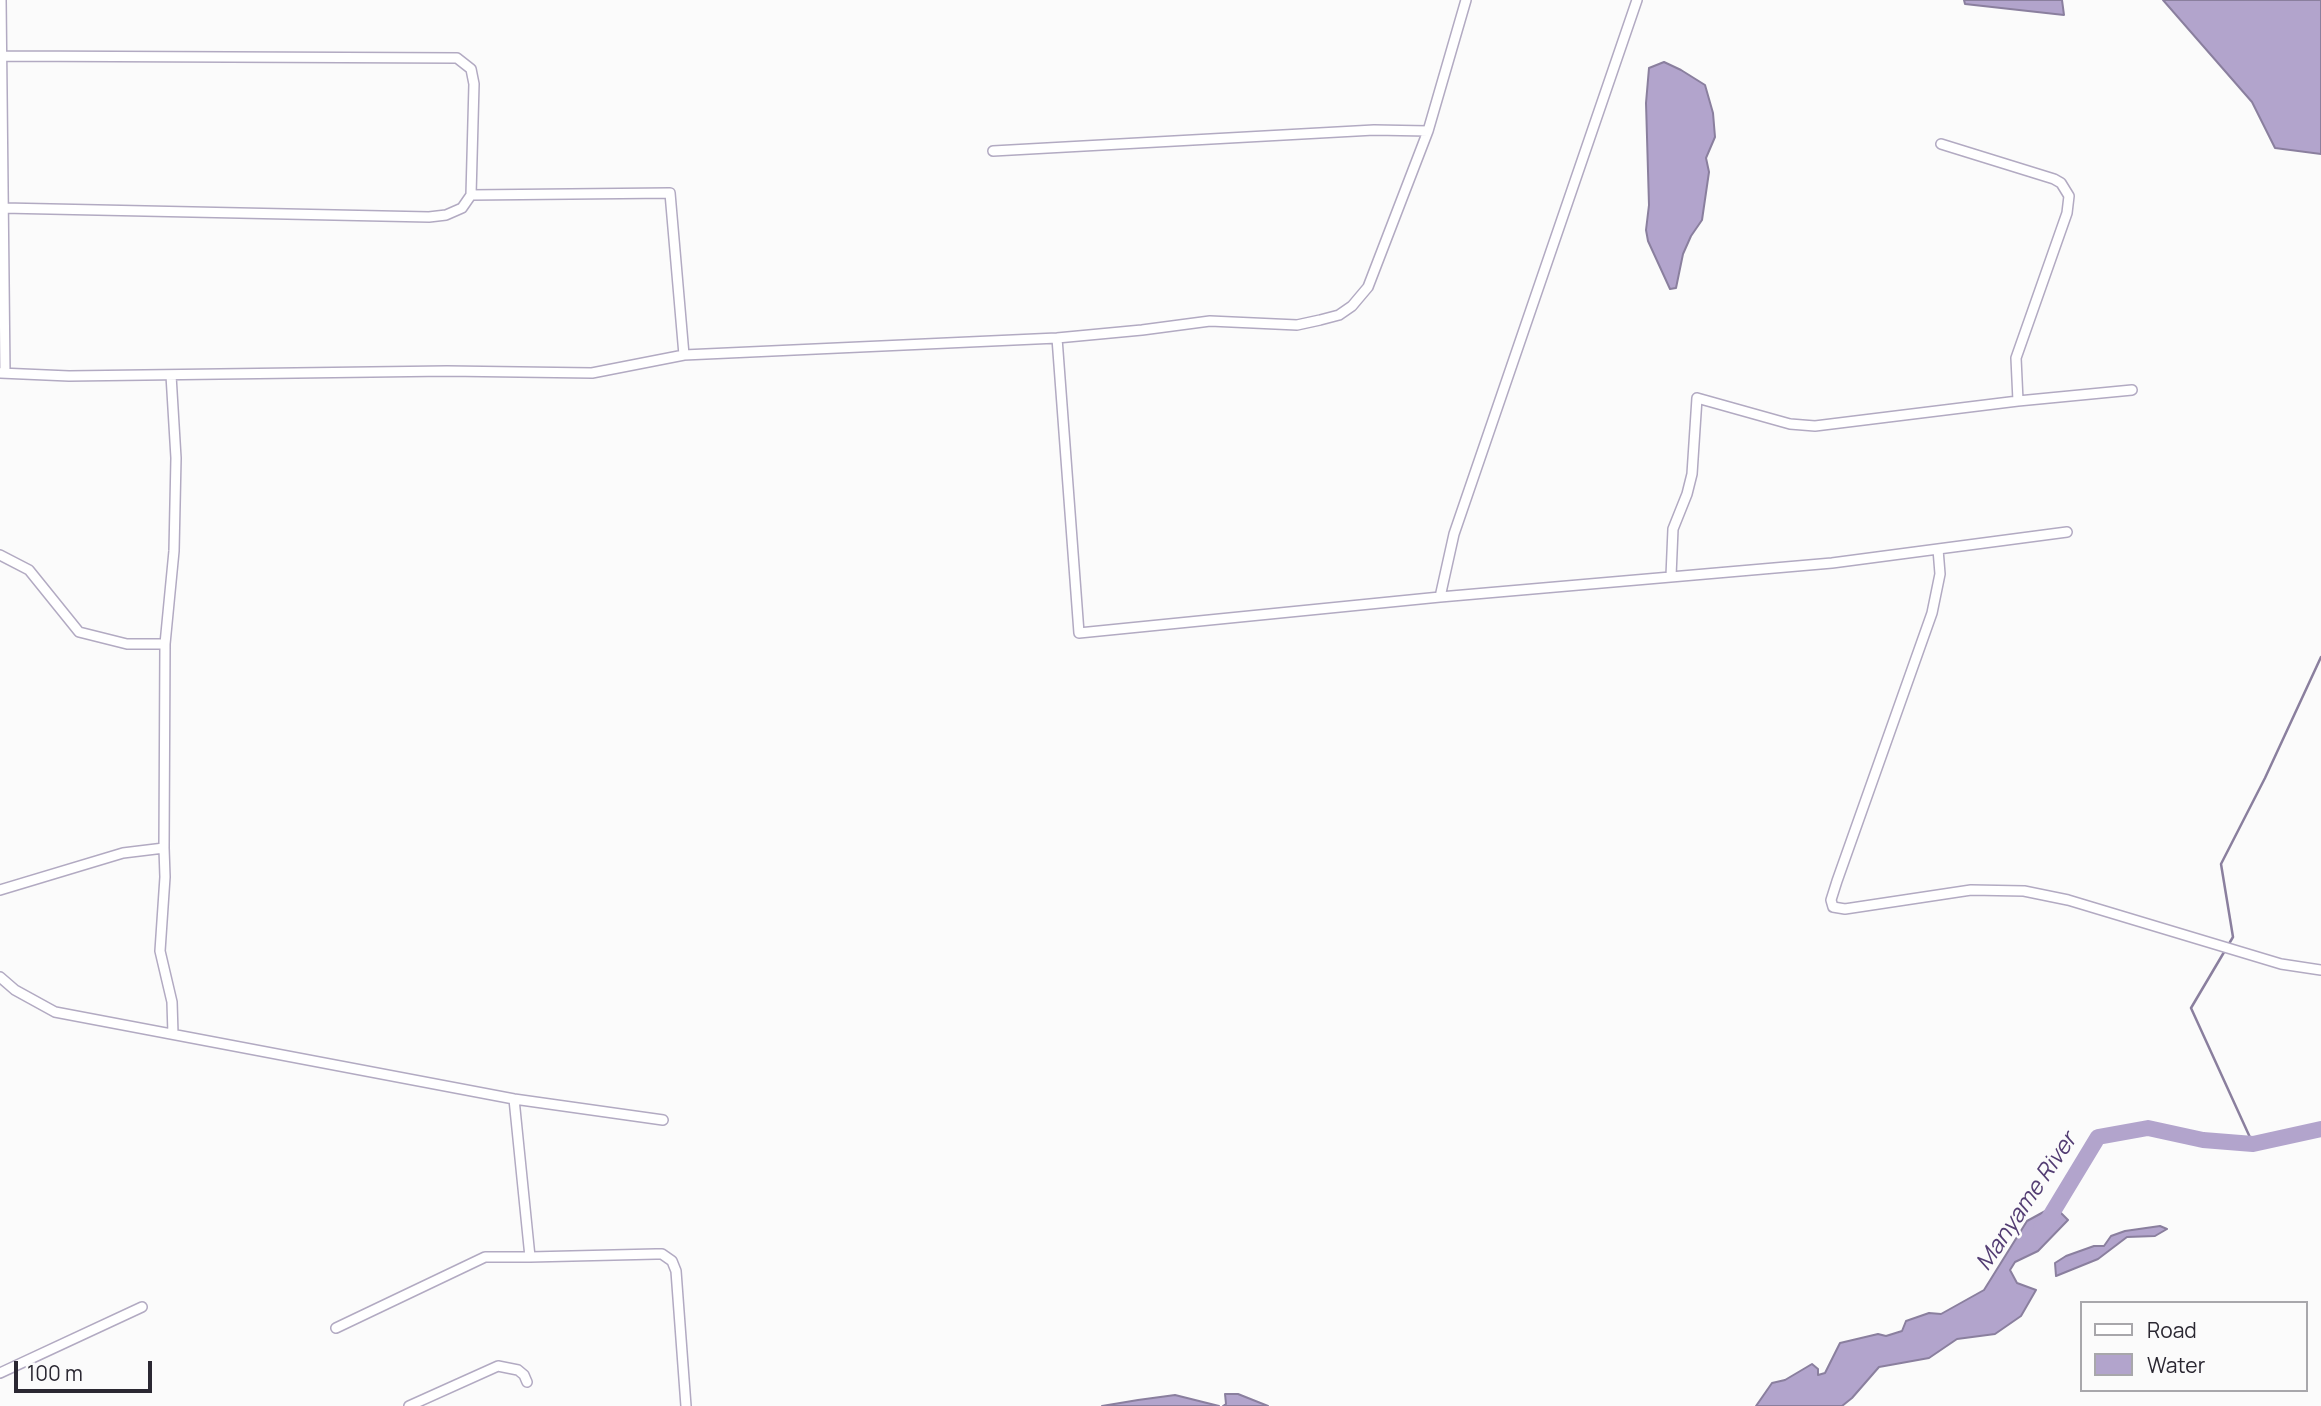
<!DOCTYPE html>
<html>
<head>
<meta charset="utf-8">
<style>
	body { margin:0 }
	#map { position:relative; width:2321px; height:1406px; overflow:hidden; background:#fbfbfb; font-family:Manrope,sans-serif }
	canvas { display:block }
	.legend { position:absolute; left:2080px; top:1301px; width:228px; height:91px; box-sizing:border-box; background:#fbfbfb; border:2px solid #a8a7ab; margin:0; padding:9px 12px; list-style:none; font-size:21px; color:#2b2832 }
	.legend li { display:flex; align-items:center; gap:14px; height:35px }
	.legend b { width:35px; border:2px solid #a8a7ab }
	.scale { position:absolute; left:14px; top:1361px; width:138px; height:32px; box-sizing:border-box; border:4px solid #2b2832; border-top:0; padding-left:9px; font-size:21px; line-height:24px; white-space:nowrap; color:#2b2832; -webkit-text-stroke:5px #fbfbfb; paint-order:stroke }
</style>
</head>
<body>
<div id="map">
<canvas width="2321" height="1406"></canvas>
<ul class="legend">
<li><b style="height:9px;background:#fff"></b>Road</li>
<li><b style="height:19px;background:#b2a4cc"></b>Water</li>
</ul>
<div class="scale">100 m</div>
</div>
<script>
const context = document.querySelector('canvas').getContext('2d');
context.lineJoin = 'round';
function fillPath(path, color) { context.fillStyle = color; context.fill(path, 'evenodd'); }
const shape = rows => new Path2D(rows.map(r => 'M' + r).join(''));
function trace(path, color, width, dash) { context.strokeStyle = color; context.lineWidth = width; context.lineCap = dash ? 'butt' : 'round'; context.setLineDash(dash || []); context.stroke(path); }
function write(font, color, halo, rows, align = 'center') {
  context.font = font + ' Manrope,sans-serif'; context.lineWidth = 5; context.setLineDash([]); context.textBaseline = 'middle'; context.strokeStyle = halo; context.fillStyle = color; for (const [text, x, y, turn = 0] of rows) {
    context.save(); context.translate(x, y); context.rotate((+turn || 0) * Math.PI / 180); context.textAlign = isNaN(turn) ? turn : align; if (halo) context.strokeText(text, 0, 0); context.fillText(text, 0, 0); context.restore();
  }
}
const water = shape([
	[1964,0,2062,0,2064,15,1965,4,1964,0],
	[2163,0,2321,0,2321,154,2275,148,2252,102,2163,0],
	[1664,62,1681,70,1705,85,1713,113,1715,137,1706,158,1709,172,1702,220,1691,236,1683,254,1676,288,1670,289,1648,241,1646,230,1649,205,1646,103,1649,68,1664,62],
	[2049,1209,2061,1213,2068,1220,2038,1251,2015,1262,2010,1270,2017,1283,2036,1290,2021,1316,1995,1334,1957,1339,1929,1358,1879,1367,1852,1398,1842,1406,1756,1406,1772,1383,1785,1380,1812,1364,1818,1369,1818,1375,1825,1373,1840,1343,1878,1334,1886,1336,1902,1331,1906,1321,1929,1313,1941,1314,1984,1290,2027,1221,2049,1209],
	[2160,1226,2167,1229,2155,1236,2127,1237,2098,1259,2056,1276,2055,1263,2066,1256,2094,1246,2104,1246,2111,1236,2125,1231,2160,1226],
	[1225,1394,1238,1394,1268,1406,1223,1406,1226,1404,1225,1394],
	[1175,1395,1219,1406,1102,1406,1138,1400,1175,1395]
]);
fillPath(water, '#b2a4cc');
trace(water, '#8a7f9e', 2);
trace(shape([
	[2253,1144,2191,1008,2233,937,2221,864,2265,778,2321,657]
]), '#8a7f9e', 2.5);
trace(shape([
	[2041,1227,2049,1218,2098,1137,2148,1128,2203,1140,2253,1144,2321,1129]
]), '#b2a4cc', 16);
const minor = shape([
	[1,0,5,373],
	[2,56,457,58,471,69,474,84,471,195,462,208,446,215,429,217,3,208],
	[1941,144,2054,179,2061,183,2069,196,2067,213,2016,358,2018,401],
	[993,151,1374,130,1428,131],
	[471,195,670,193,684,355],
	[1057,338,1079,633,1440,597,1832,563,2067,532],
	[0,373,69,376,447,371,592,373,684,355,1057,338,1142,330,1210,321,1297,325,1320,320,1339,315,1352,306,1368,287,1428,131,1466,0],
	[1938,549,1940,574,1932,613,1837,881,1831,900,1833,907,1845,909,1971,890,2024,891,2068,900,2281,964,2321,970],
	[0,555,29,570,79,632,127,644,165,644],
	[1671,576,1673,529,1687,494,1692,474,1697,398,1790,424,1815,426,2018,401,2132,390],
	[1440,597,1454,534,1637,0],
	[164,848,165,877,160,951,172,1002,173,1034],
	[0,890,123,853,164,848,165,644,174,551,176,458,171,375],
	[0,977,15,990,55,1012,514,1099,663,1120],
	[514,1099,530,1257,656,1254,662,1254,672,1261,676,1271,686,1406],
	[336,1328,485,1257,530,1257],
	[0,1373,142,1307],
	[409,1406,498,1366,518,1370,524,1375,527,1382]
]);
trace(minor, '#b2aac2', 12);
trace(minor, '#fff', 9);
write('italic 23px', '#533d73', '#fbfbfb', [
	["Manyame River",2027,1202,-56]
]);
</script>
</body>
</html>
